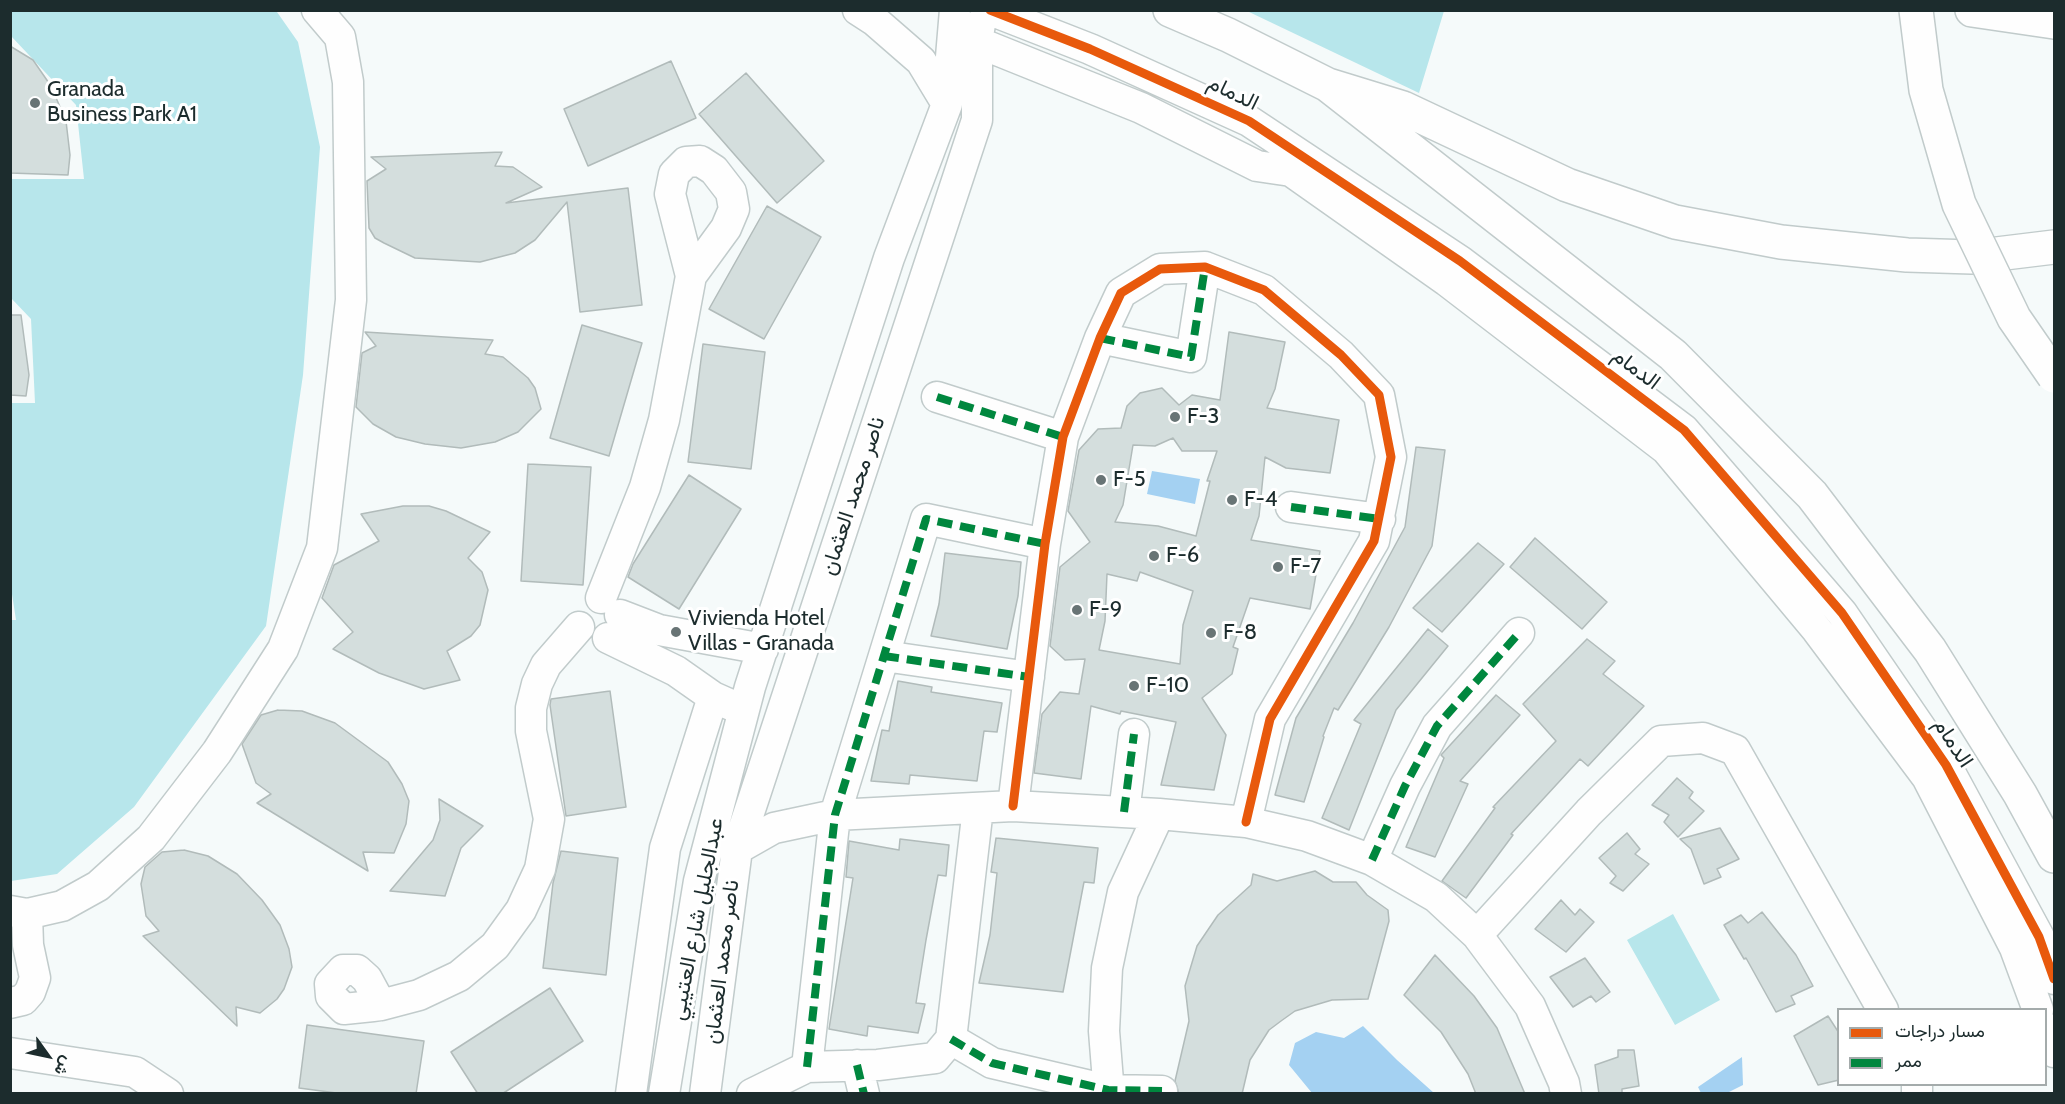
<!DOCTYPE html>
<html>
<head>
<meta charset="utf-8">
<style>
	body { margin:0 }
	#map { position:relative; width:2065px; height:1104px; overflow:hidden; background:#f5fafa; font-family:Cabin,Vazirmatn,sans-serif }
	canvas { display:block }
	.frame { position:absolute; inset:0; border:12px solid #1c2c2d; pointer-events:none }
	.legend { position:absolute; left:1837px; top:1008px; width:210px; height:78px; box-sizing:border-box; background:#fff; border:2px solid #a4abab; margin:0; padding:8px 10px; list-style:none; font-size:18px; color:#1c2c2d }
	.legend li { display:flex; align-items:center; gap:12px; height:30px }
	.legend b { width:30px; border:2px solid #a4abab }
	.north { position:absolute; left:18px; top:1026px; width:60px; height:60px; -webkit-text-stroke:4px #fff; paint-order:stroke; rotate:123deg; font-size:16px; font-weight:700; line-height:24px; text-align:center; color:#1c2c2d }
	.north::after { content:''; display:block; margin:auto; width:21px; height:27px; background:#1c2c2d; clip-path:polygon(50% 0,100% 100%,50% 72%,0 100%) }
</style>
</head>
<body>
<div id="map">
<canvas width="2065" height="1104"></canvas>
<div class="frame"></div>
<ul class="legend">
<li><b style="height:8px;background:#e8590c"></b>مسار دراجات</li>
<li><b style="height:8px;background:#00873e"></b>ممر</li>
</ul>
<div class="north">ش</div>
</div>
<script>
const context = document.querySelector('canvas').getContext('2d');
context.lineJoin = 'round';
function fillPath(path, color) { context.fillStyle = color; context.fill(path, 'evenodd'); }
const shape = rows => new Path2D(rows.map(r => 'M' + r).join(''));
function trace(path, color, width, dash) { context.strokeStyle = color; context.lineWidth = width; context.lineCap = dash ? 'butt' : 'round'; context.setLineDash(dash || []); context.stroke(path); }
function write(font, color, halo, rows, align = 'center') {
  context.font = font + ' Cabin,Vazirmatn,sans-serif'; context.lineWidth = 6; context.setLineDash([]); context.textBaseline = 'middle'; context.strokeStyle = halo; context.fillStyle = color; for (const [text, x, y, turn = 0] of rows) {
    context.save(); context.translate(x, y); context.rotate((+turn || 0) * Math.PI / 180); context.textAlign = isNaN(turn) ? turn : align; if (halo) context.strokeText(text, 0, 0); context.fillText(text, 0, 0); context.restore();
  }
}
fillPath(shape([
	[266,11,277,12,298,42,320,147,303,375,266,626,134,807,57,874,11,881,10,620,16,620,10,581,11,403,35,403,31,319,11,298,11,179,84,179,76,105,11,36,11,11],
	[1247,11,1444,11,1419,93],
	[1673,914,1720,1000,1675,1025,1627,940]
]), '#b7e6eb');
fillPath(shape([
	[1152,471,1200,479,1195,504,1147,494],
	[1363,1026,1397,1060,1434,1093,1312,1093,1289,1065,1295,1043,1316,1032,1344,1038],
	[1742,1057,1743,1085,1727,1093,1701,1093,1698,1087]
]), '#a4d1f2');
const building = shape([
	[10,46,33,60,51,86,66,121,70,155,68,175,10,173,10,46],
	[671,61,696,118,588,166,564,109,671,61],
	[746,73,824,161,777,203,699,114,746,73],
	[502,152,495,166,513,167,542,187,506,203,628,188,642,305,580,312,567,202,535,240,515,253,480,262,415,258,384,243,375,238,369,228,367,181,386,169,371,157,502,152],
	[767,206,821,237,764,339,709,309,767,206],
	[10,315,21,315,29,375,26,396,10,395,10,315],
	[582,325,642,343,609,456,550,438,582,325],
	[365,332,493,340,485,354,503,357,528,378,535,388,541,409,518,432,495,442,461,448,425,444,396,437,373,424,356,407,362,353,376,346,365,332],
	[1229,332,1285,342,1275,389,1267,408,1339,420,1330,473,1286,468,1265,457,1259,516,1251,540,1320,551,1310,609,1250,598,1233,647,1238,649,1232,674,1202,698,1226,735,1214,790,1161,785,1176,722,1121,711,1120,714,1091,706,1081,779,1034,773,1042,714,1060,692,1079,694,1085,659,1065,660,1050,646,1060,567,1090,542,1068,511,1079,450,1098,429,1121,428,1127,406,1140,393,1162,388,1179,405,1192,395,1220,400,1229,332],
	[1173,438,1182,451,1217,451,1207,481,1210,481,1196,536,1158,526,1115,522,1123,505,1133,445,1155,446,1173,438],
	[1140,572,1193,591,1183,625,1180,664,1099,650,1105,621,1107,574,1137,581,1140,572],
	[703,344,765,352,751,469,688,462,703,344],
	[1416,447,1445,450,1432,546,1389,627,1338,710,1334,708,1323,736,1324,737,1304,802,1275,795,1296,718,1353,623,1405,527,1416,447],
	[528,464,591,467,583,585,521,581,528,464],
	[689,475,741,509,679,609,628,577,633,564,689,475],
	[403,506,429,506,446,511,490,532,468,558,482,572,488,590,480,625,471,636,447,651,460,680,424,689,379,673,333,649,353,632,322,598,334,565,379,541,361,514,403,506],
	[1535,538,1607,602,1582,629,1510,567,1535,538],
	[1478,543,1504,564,1442,632,1413,608,1478,543],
	[945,553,1021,562,1018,596,1007,649,931,636,939,604,945,553],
	[1428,629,1448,646,1396,710,1349,830,1322,818,1361,724,1354,720,1428,629],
	[1587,639,1615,661,1603,674,1644,706,1588,766,1580,759,1511,834,1513,835,1466,898,1442,881,1495,808,1493,807,1556,741,1523,704,1587,639],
	[898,681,932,687,931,692,1002,703,997,732,984,731,977,781,910,775,909,784,871,781,882,730,889,731,898,681],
	[610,691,626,807,566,816,550,705,551,699,610,691],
	[1496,695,1520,715,1460,781,1468,784,1435,857,1406,847,1444,758,1441,755,1496,695],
	[278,710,302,711,335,723,388,762,402,784,409,801,406,824,394,853,363,852,368,871,257,803,271,794,256,783,242,744,261,715,278,710],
	[1677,778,1693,792,1689,798,1704,811,1678,837,1664,822,1669,815,1652,805,1677,778],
	[439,799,483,826,461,848,445,896,390,891,433,840,440,820,439,799],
	[1720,828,1739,859,1717,869,1721,877,1704,884,1691,849,1680,839,1720,828],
	[1627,833,1640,849,1635,854,1649,864,1623,891,1610,883,1616,876,1599,858,1627,833],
	[996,838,1098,848,1094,883,1084,882,1063,992,979,983,990,935,997,873,991,872,996,838],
	[900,839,949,845,946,876,938,875,926,940,916,1003,925,1004,918,1033,868,1026,867,1036,829,1029,853,878,846,877,849,841,899,850,900,839],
	[184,850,208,856,237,874,262,900,280,925,289,949,292,967,284,989,277,999,260,1013,236,1007,237,1026,143,936,159,931,146,916,141,884,145,867,162,852,184,850],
	[561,851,618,858,606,975,543,968,553,883,561,851],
	[1315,871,1333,882,1356,882,1367,895,1388,910,1389,921,1368,999,1332,1000,1295,1011,1281,1021,1269,1030,1250,1060,1242,1094,1179,1094,1175,1081,1189,1021,1185,986,1197,946,1218,915,1251,885,1253,874,1277,881,1315,871],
	[1561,900,1575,915,1580,909,1594,922,1566,952,1535,929,1561,900],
	[1762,912,1796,955,1813,986,1791,996,1795,1004,1776,1012,1746,958,1744,959,1724,925,1741,915,1748,923,1762,912],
	[1435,955,1474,996,1497,1028,1525,1094,1476,1094,1468,1074,1441,1032,1404,995,1435,955],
	[1585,958,1610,992,1596,1002,1591,996,1573,1007,1550,977,1585,958],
	[550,988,583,1041,502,1094,478,1094,451,1052,550,988],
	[1828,1016,1839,1033,1839,1080,1818,1085,1794,1036,1828,1016],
	[307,1025,424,1041,416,1094,344,1094,299,1088,307,1025],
	[1618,1050,1634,1050,1639,1086,1622,1089,1622,1094,1599,1094,1595,1065,1618,1057,1618,1050]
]);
fillPath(building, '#d4dedd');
trace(building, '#b1bbba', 1.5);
const minor = shape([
	[858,10,875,21,921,61,947,104],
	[990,10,1090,49,1249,121,1460,261,1684,430,1842,613,1946,765,2039,937,2054,979],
	[977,42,1141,108,1257,166,1291,171,1447,281,1666,449,1817,630,1927,777,2015,948,2038,1010],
	[1100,338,1191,357,1205,267],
	[937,397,1063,437],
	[1291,507,1380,519],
	[601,598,645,487,664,420,691,276,670,194,674,174,686,162,700,161,714,170,731,192,734,209,726,228,691,276],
	[620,615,659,630,763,649],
	[608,638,676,671,713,697,731,705],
	[884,656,1029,677],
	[1013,806,1045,544,1063,437,1100,338,1121,293,1160,269,1205,267,1264,290,1341,355,1379,395,1391,457,1374,541,1270,719,1246,822],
	[1124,812,1134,734],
	[737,849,774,828,835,815,1013,806,1159,814,1246,822,1307,836,1372,860,1436,897,1477,935,1530,1006,1564,1083,1566,1094],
	[1372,860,1405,786,1437,726,1519,633],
	[10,911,27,914,62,906,98,886,151,838,217,752,283,649,322,548,351,300,348,82,340,37,317,10],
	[1477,935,1589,812,1661,741,1703,738,1735,750,1883,1010],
	[10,1003,23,1000,30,992,35,978,28,945,27,914],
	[381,1005,367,979,357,970,343,970,330,984,331,996,344,1009,373,1006,381,1005,419,995,459,976,495,946,521,910,540,869,549,819,531,731,531,708,537,684,546,665,579,627],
	[2046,1028,2054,1052],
	[951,1039,992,1063,1108,1090,1162,1091],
	[10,1053,135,1072,168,1094],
	[857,1065,864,1094],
	[807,1067,835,815,926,519,1045,544],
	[1917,1084,1917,1094],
	[631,1094,665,848,713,697],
	[664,1094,699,881,750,687,889,258,947,104,955,10],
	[705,1094,737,849,977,120,977,42,980,24],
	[752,1094,807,1067,878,1065,935,1058,951,1039,978,808],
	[1109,1094,1104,1031,1107,968,1123,892,1159,814]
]);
const highway = shape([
	[1170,10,1228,35,1328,85,1403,108,1567,185,1675,222,1781,242,1907,255,1972,257,2054,247],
	[1972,10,2054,22],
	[1328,85,1673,355,1812,495,1930,650,2020,794,2054,856]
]);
trace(minor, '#c1cbcb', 33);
trace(highway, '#c1cbcb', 36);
trace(minor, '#fefefe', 30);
trace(highway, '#fefefe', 33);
const highwayBridge = shape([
	[1916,10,1926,90,1959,204,2014,318,2054,376]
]);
trace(highwayBridge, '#c1cbcb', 36, []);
trace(highwayBridge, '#fefefe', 33);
trace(shape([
	[1100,338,1191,357,1205,267],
	[937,397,1063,437],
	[1291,507,1380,519],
	[884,656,1029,677],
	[1124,812,1134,734],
	[1372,860,1405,786,1437,726,1519,633],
	[951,1039,992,1063,1108,1090,1162,1091],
	[857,1065,864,1094],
	[807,1067,835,815,926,519,1045,544]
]), '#00873e', 8, [15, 8]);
trace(shape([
	[990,10,1090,49,1249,121,1460,261,1684,430,1842,613,1946,765,2039,937,2054,979],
	[1013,806,1045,544,1063,437,1100,338,1121,293,1160,269,1205,267,1264,290,1341,355,1379,395,1391,457,1374,541,1270,719,1246,822]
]), '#e8590c', 9);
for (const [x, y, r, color] of [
	[35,103,6,"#687475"],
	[1175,417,6,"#687475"],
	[1101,480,6,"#687475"],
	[1232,500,6,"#687475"],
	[1154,556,6,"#687475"],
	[1278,567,6,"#687475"],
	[1077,610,6,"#687475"],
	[676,632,6,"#687475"],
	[1211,633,6,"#687475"],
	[1134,686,6,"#687475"]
]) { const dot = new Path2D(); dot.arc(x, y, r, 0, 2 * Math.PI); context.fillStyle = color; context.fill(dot); trace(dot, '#fff', 2); }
write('22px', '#1c2c2d', '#fff', [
	["Granada",47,90],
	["Business Park A1",47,115],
	["F-3",1187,417],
	["F-5",1113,480],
	["F-4",1244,500],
	["F-6",1166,556],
	["F-7",1290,567],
	["F-9",1089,610],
	["Vivienda Hotel",688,619],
	["Villas - Granada",688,644],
	["F-8",1223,633],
	["F-10",1146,686]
], 'left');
write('22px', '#1c2c2d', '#fff', [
	["الدمام",1233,93,26],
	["الدمام",1636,369,37],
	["ناصر محمد العثمان",853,496,-72],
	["الدمام",1953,743,57],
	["عبدالجليل شارع العتيبي",697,919,-79],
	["ناصر محمد العثمان",722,962,-83]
]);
</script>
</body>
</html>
